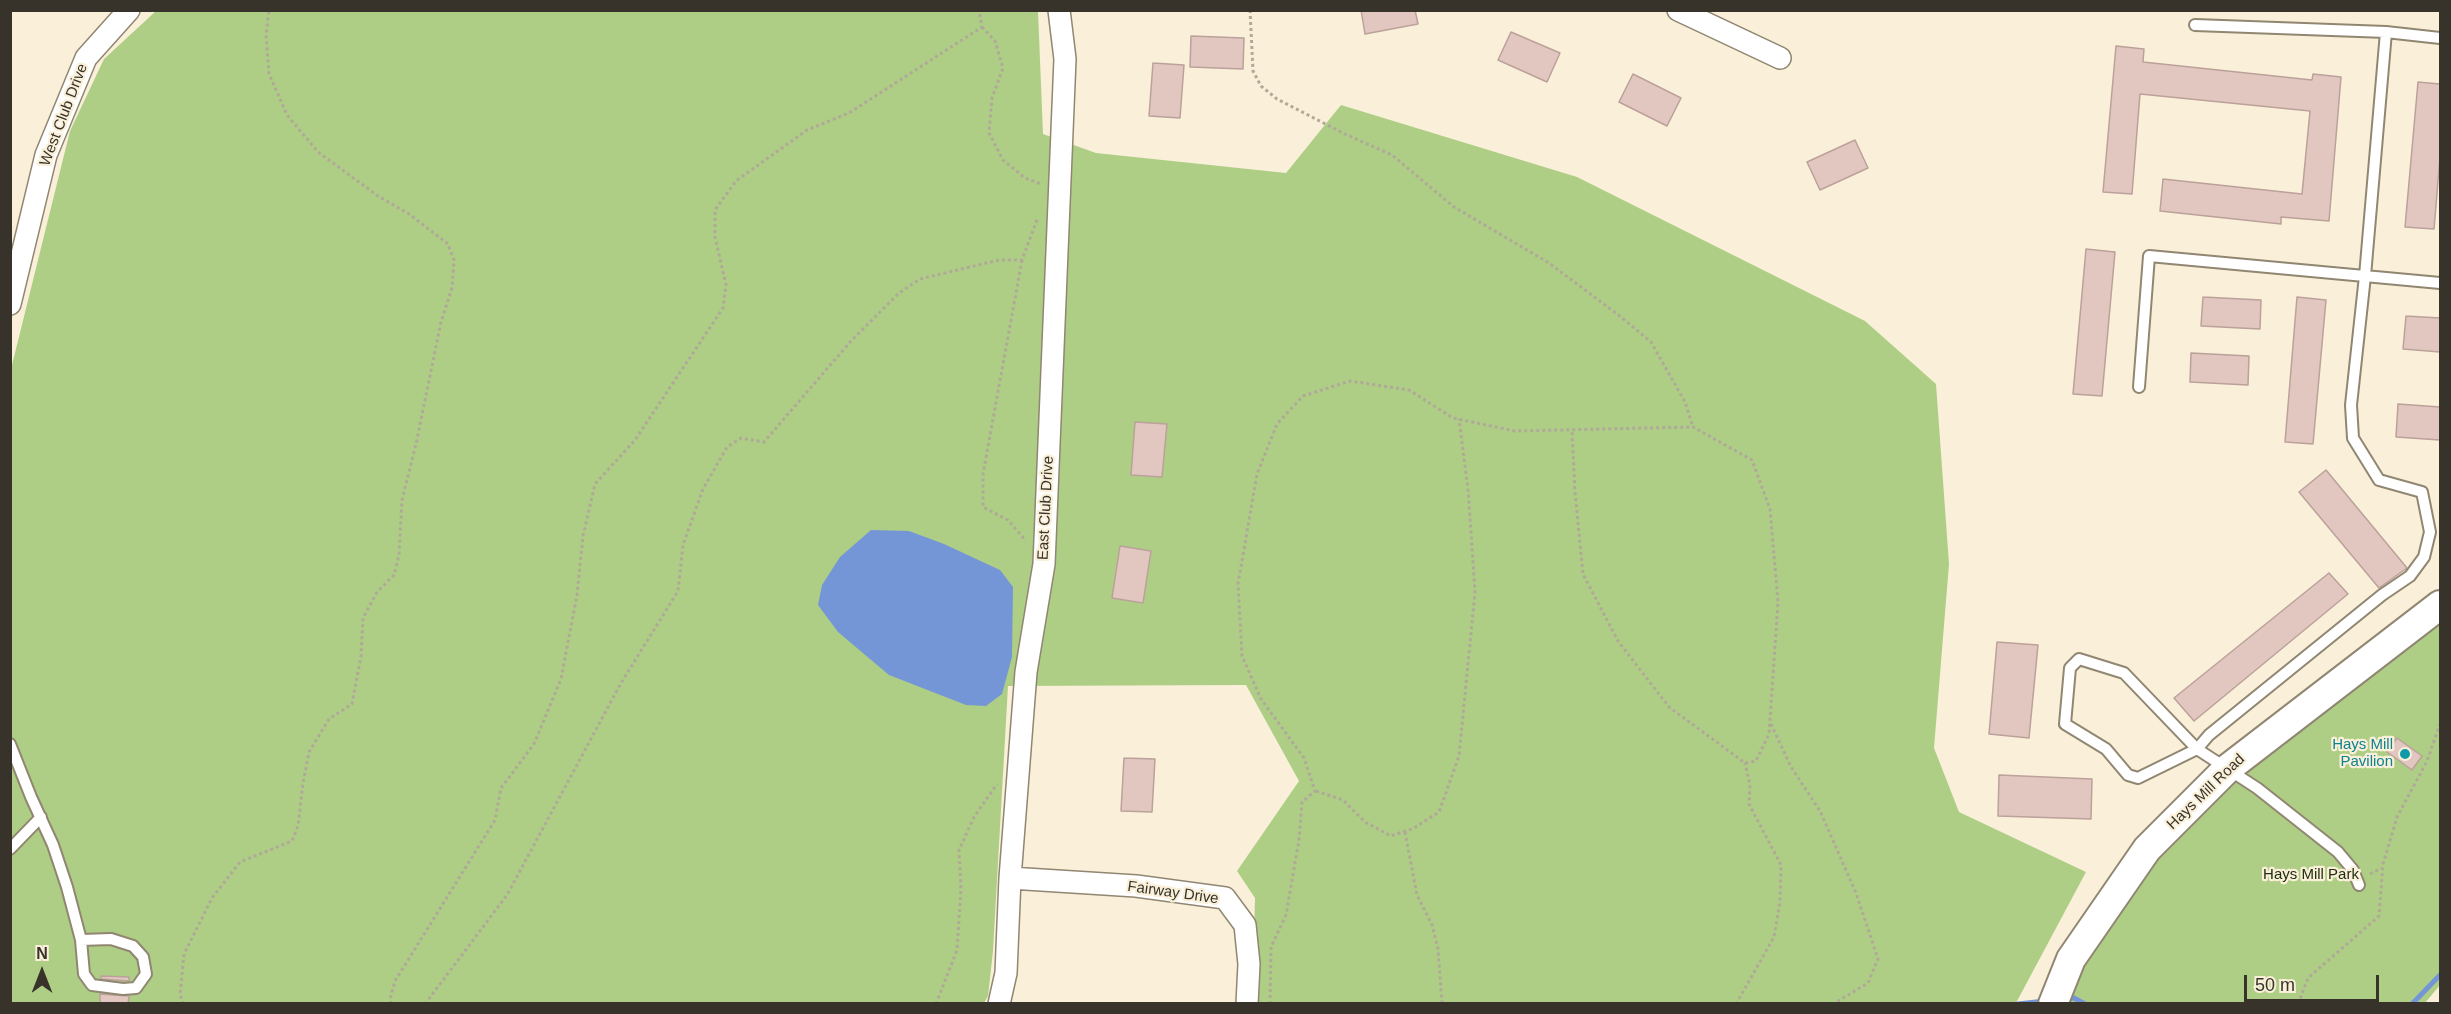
<!DOCTYPE html>
<html>
<head>
<meta charset="utf-8">
<style>
	body { margin:0 }
	#map { position:relative; width:2451px; height:1014px; overflow:hidden; background:#faf0d9; font-family:Arial,sans-serif }
	canvas { display:block }
	.frame { position:absolute; inset:0; border:12px solid #37332a; pointer-events:none }
	.north { position:absolute; left:12px; top:942px; width:60px; height:60px; -webkit-text-stroke:4px #faf0d9; paint-order:stroke; rotate:0deg; font-size:16px; font-weight:700; line-height:24px; text-align:center; color:#37332a }
	.north::after { content:''; display:block; margin:auto; width:21px; height:27px; background:#37332a; clip-path:polygon(50% 0,100% 100%,50% 72%,0 100%) }
	.scale { position:absolute; left:2244px; top:975px; width:135px; height:27px; box-sizing:border-box; border:3px solid #37332a; border-top:0; padding-left:8px; font-size:18px; line-height:21px; white-space:nowrap; color:#37332a; -webkit-text-stroke:4px #faf0d9; paint-order:stroke }
</style>
</head>
<body>
<div id="map">
<canvas width="2451" height="1014"></canvas>
<div class="frame"></div>
<div class="north">N</div>
<div class="scale">50 m</div>
</div>
<script>
const context = document.querySelector('canvas').getContext('2d');
context.lineJoin = 'round';
function fillPath(path, color) { context.fillStyle = color; context.fill(path, 'evenodd'); }
const shape = rows => new Path2D(rows.map(r => 'M' + r).join(''));
function trace(path, color, width, dash) { context.strokeStyle = color; context.lineWidth = width; context.lineCap = dash ? 'butt' : 'round'; context.setLineDash(dash || []); context.stroke(path); }
function write(font, color, halo, rows, align = 'center') {
  context.font = font + ' Arial,sans-serif'; context.lineWidth = 4.5; context.setLineDash([]); context.textBaseline = 'middle'; context.strokeStyle = halo; context.fillStyle = color; for (const [text, x, y, turn = 0] of rows) {
    context.save(); context.translate(x, y); context.rotate((+turn || 0) * Math.PI / 180); context.textAlign = isNaN(turn) ? turn : align; if (halo) context.strokeText(text, 0, 0); context.fillText(text, 0, 0); context.restore();
  }
}
fillPath(shape([
	[156,11,1038,11,1043,134,1096,153,1286,173,1341,105,1577,177,1865,321,1936,384,1949,564,1934,748,1959,812,2086,872,2016,1003,1252,1003,1255,898,1237,871,1299,781,1246,685,1008,686,993,951,988,996,984,1003,11,1004,11,369,70,131,104,59],
	[2440,625,2440,985,2425,1003,2058,1004,2147,858,2280,733]
]), '#aece86');
fillPath(shape([
	[871,530,909,531,944,544,1000,570,1013,587,1012,657,1002,694,986,706,966,705,889,675,838,632,818,605,822,585,840,557]
]), '#7596d6');
trace(shape([
	[2064,999,2074,998,2085,1004],
	[2018,1004,2045,1001],
	[2412,1004,2440,975]
]), '#7596d6', 5);
const building = shape([
	[1361,10,1415,10,1418,24,1365,34,1361,10],
	[1511,32,1560,53,1547,82,1498,60,1511,32],
	[1191,36,1244,38,1243,69,1190,67,1191,36],
	[2116,46,2144,49,2143,62,2312,80,2313,74,2341,77,2329,221,2281,217,2281,224,2160,211,2163,179,2302,194,2310,111,2140,94,2132,194,2103,192,2116,46],
	[1153,63,1184,65,1180,118,1149,116,1153,63],
	[1633,74,1681,98,1667,126,1619,102,1633,74],
	[2418,82,2440,84,2440,157,2434,229,2405,227,2418,82],
	[1855,140,1868,168,1820,190,1807,162,1855,140],
	[2086,249,2115,252,2102,396,2073,394,2086,249],
	[2203,297,2261,300,2260,329,2201,326,2203,297],
	[2297,297,2326,300,2313,444,2285,442,2297,297],
	[2406,316,2440,318,2440,352,2403,349,2406,316],
	[2191,353,2249,356,2248,385,2190,382,2191,353],
	[2398,404,2440,407,2440,440,2396,437,2398,404],
	[1135,422,1167,424,1162,477,1131,475,1135,422],
	[2326,470,2407,568,2379,588,2299,492,2326,470],
	[1120,546,1151,551,1143,603,1112,598,1120,546],
	[2329,573,2348,594,2194,721,2174,698,2329,573],
	[1997,642,2038,645,2029,738,1989,734,1997,642],
	[2397,738,2422,756,2412,770,2387,752,2397,738],
	[1124,758,1155,759,1152,812,1121,811,1124,758],
	[1999,775,2092,779,2091,819,1998,816,1999,775],
	[101,976,129,977,129,981,101,979,101,976],
	[100,994,129,996,128,1004,100,1004,100,994]
]);
fillPath(building, '#e2c7c0');
trace(building, '#bba19a', 1.5);
const lane = shape([
	[2195,25,2386,32,2440,38],
	[2139,387,2149,256,2440,283],
	[10,744,31,797,53,845,67,887,81,940,84,974,92,985,123,989,136,988,146,974,143,957,133,946,111,939,81,940],
	[10,849,41,817],
	[2359,885,2353,870,2338,852,2257,788,2197,749,2124,673,2079,659,2070,668,2065,724,2106,749,2128,775,2138,778,2197,749,2209,735,2382,595,2410,576,2424,557,2430,532,2422,492,2379,480,2353,438,2351,405,2365,276,2386,32]
]);
const street = shape([
	[1678,10,1780,58],
	[10,304,46,155,86,58,129,10],
	[1010,878,1136,886,1225,898,1245,925,1249,964,1247,1004],
	[999,1004,1006,973,1010,878,1026,672,1044,564,1065,59,1059,10]
]);
const secondary = shape([
	[2053,1004,2071,959,2147,849,2227,769,2440,605]
]);
trace(lane, '#908671', 14);
trace(street, '#908671', 24);
trace(secondary, '#908671', 32);
trace(shape([
	[1250,10,1253,71,1261,86,1277,99,1345,134,1392,155,1454,207,1549,263,1621,317,1651,342,1685,402,1693,427],
	[982,27,995,41,1003,68,992,98,989,133,1003,160,1025,178,1041,184],
	[1022,260,983,474,983,507,1008,520,1026,541],
	[1771,724,1791,767,1820,811,1856,893,1878,959,1868,983,1833,1004],
	[1316,791,1343,800,1365,822,1391,836,1414,828,1439,812,1459,756,1475,592,1468,489,1459,419],
	[1405,832,1417,895,1432,925,1438,949,1442,1004],
	[2370,874,2382,868],
	[184,1004,180,995,184,954,212,898,240,862,292,841,298,826,303,783,309,752,329,719,352,704,361,656,363,618,377,592,394,575,399,555,402,500,416,444,441,322,452,288,454,260,448,244,409,214,378,196,318,152,287,115,269,74,266,35,269,10],
	[391,1004,390,999,395,981,495,820,501,788,534,744,561,679,577,595,583,536,595,484,635,440,723,308,726,285,715,237,715,210,736,181,807,130,849,113,982,27,979,10],
	[425,1004,507,895,621,683,678,591,683,545,703,489,727,447,741,438,764,442,851,341,899,293,920,279,999,260,1022,260,1038,217],
	[936,1004,957,950,961,889,959,850,974,817,997,784],
	[1270,1004,1271,947,1286,915,1299,840,1302,802,1315,791,1304,758,1261,699,1242,656,1238,584,1257,474,1277,424,1303,396,1350,381,1409,390,1453,418,1515,431,1693,427,1752,460,1770,509,1778,602,1769,734,1756,761,1745,763,1669,707,1618,641,1583,574,1575,492,1572,430],
	[1736,1004,1774,937,1780,901,1781,865,1749,804,1750,785,1745,763],
	[2298,1004,2308,978,2379,916,2383,864,2397,817,2427,761,2440,724]
]), '#b0a997', 3, [3, 3]);
trace(lane, '#fff', 10);
trace(street, '#fff', 21);
trace(secondary, '#fff', 28);
for (const [x, y, r, color] of [
	[2405,754,6,"#0f9aa8"]
]) { const dot = new Path2D(); dot.arc(x, y, r, 0, 2 * Math.PI); context.fillStyle = color; context.fill(dot); trace(dot, '#faf0d9', 2); }
write('15px', '#37332a', '#faf0d9', [
	["West Club Drive",64,115,-69],
	["East Club Drive",1046,508,-87],
	["Hays Mill Road",2206,792,-44],
	["Fairway Drive",1173,893,8]
]);
write('15px', '#0d838f', '#faf0d9', [
	["Hays Mill",2393,745],
	["Pavilion",2393,762]
], 'right');
write('15px', '#212e0f', '#faf0d9', [
	["Hays Mill Park",2311,875]
]);
</script>
</body>
</html>
